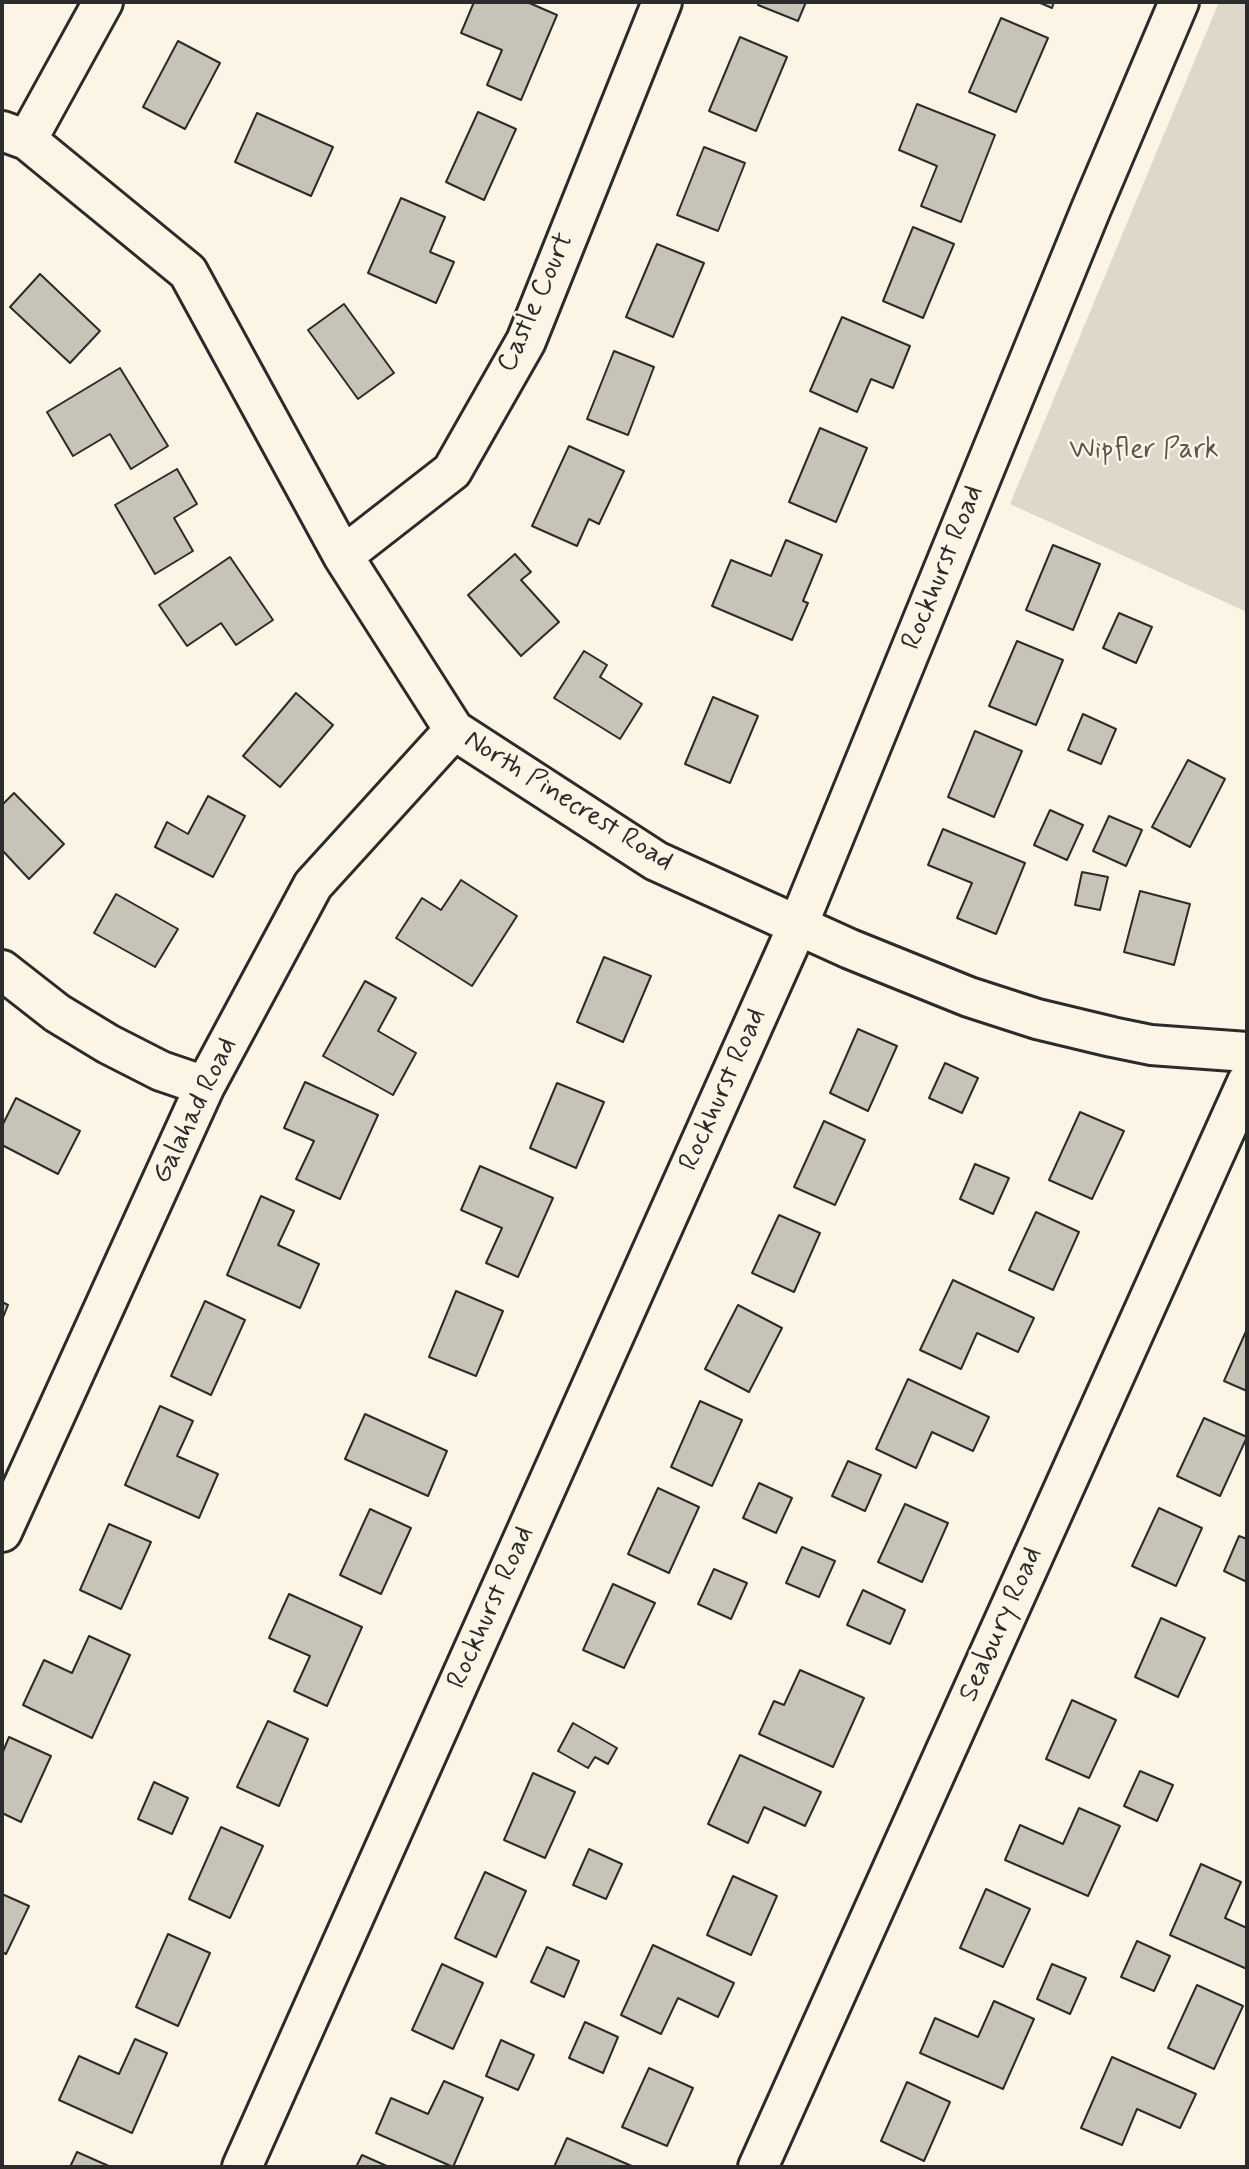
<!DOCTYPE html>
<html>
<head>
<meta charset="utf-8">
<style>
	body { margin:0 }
	#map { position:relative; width:1249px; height:2169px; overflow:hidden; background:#fcf5e5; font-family:Mynerve,sans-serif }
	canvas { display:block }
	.frame { position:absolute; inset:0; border:4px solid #2b2b2b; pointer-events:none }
</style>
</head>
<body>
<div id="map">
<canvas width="1249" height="2169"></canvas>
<div class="frame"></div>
</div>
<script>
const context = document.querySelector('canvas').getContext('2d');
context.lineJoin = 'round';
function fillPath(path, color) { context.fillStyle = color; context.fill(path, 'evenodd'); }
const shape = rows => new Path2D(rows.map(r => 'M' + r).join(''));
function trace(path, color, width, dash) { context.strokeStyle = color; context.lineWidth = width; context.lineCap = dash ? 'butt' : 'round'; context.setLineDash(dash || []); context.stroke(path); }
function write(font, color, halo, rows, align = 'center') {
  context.font = font + ' Mynerve,sans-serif'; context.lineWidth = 5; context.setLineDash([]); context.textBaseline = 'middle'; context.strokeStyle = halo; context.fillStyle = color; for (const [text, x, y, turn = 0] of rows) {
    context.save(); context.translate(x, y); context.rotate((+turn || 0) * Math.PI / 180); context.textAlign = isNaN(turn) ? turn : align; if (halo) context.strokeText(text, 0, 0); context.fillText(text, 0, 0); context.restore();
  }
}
fillPath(shape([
	[1219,2,1247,2,1247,612,1010,504]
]), '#ded8ca');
const building = shape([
	[474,2,527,2,557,15,521,100,487,85,502,50,461,33,474,2],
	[759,2,806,2,798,21,758,5,759,2],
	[1038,2,1054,2,1052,8,1038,2],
	[1001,18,1048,38,1016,112,969,92,1001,18],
	[740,37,787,57,756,131,709,111,740,37],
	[178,41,220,63,185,129,143,107,178,41],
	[917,104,995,135,961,222,921,206,937,166,899,150,917,104],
	[478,112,516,129,484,200,446,182,478,112],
	[257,113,333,147,311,196,235,162,257,113],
	[704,147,745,163,718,231,677,215,704,147],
	[401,198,445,217,430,252,454,262,436,303,368,273,401,198],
	[913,227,954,244,923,318,883,301,913,227],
	[657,244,704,263,673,337,626,317,657,244],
	[40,274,100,331,70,363,10,307,40,274],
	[344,304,394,373,358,399,308,330,344,304],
	[842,317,910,346,893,388,871,379,857,412,810,391,842,317],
	[614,351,654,367,628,435,587,419,614,351],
	[120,368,168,446,131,469,110,434,73,456,47,412,120,368],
	[820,428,867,448,836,522,789,502,820,428],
	[569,446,624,471,599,524,589,519,577,546,532,526,569,446],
	[177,469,197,504,174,518,193,551,155,574,115,505,177,469],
	[786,540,822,555,803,601,808,603,792,640,712,606,731,560,771,576,786,540],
	[1053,545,1100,564,1073,630,1026,610,1053,545],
	[515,554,531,572,521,580,559,622,521,656,468,595,515,554],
	[230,557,273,620,236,645,221,623,187,646,159,605,230,557],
	[1119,613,1152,627,1136,663,1103,648,1119,613],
	[1017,641,1063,660,1036,725,989,706,1017,641],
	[584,651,607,665,600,677,642,704,620,739,554,698,584,651],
	[296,693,333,725,280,787,243,756,296,693],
	[713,697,758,716,730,783,685,764,713,697],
	[1083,714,1116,729,1101,764,1068,750,1083,714],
	[975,731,1022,751,994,817,948,797,975,731],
	[1188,760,1225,779,1190,847,1152,827,1188,760],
	[14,793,64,844,29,879,2,850,2,805,14,793],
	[208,796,245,816,213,877,155,847,167,822,188,834,208,796],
	[1050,810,1083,825,1067,860,1034,845,1050,810],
	[1109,816,1142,830,1126,866,1093,851,1109,816],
	[943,829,1025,863,996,934,957,918,972,883,928,865,943,829],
	[1082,872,1108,877,1100,910,1075,905,1082,872],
	[461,880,517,916,472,986,396,938,422,898,441,910,461,880],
	[1140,891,1190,904,1174,965,1124,952,1140,891],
	[116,894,178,929,155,967,94,933,116,894],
	[604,957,651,976,623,1042,577,1022,604,957],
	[365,981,396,998,378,1031,416,1053,393,1095,323,1056,365,981],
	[858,1029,897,1046,868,1111,830,1093,858,1029],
	[945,1063,978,1078,962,1113,929,1098,945,1063],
	[305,1082,378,1115,340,1199,296,1179,314,1141,284,1128,305,1082],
	[557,1083,604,1102,576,1168,530,1148,557,1083],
	[16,1098,80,1131,58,1174,2,1145,2,1126,16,1098],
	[1080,1112,1124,1131,1092,1199,1049,1180,1080,1112],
	[824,1121,865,1140,835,1205,794,1187,824,1121],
	[975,1164,1009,1178,993,1214,960,1199,975,1164],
	[480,1166,553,1198,518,1277,486,1263,502,1228,461,1210,480,1166],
	[261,1196,294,1211,278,1245,319,1264,300,1308,227,1275,261,1196],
	[1036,1212,1079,1232,1053,1290,1009,1270,1036,1212],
	[779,1215,820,1233,794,1292,752,1273,779,1215],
	[953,1280,1034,1318,1018,1352,977,1333,961,1369,920,1350,953,1280],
	[456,1291,503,1311,476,1376,429,1357,456,1291],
	[205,1301,245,1320,211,1395,171,1376,205,1301],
	[2,1302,8,1305,2,1320,2,1302],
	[738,1305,782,1328,749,1392,705,1369,738,1305],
	[1247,1329,1247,1391,1224,1381,1247,1329],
	[908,1379,989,1417,973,1451,932,1432,916,1468,876,1449,908,1379],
	[700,1401,742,1420,712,1486,671,1467,700,1401],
	[160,1406,193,1421,177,1456,218,1474,199,1518,125,1485,160,1406],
	[365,1414,447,1451,428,1496,345,1459,365,1414],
	[1204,1418,1247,1437,1220,1496,1177,1476,1204,1418],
	[848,1461,881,1475,865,1511,832,1496,848,1461],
	[759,1483,792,1498,776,1533,743,1518,759,1483],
	[658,1488,699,1507,669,1573,628,1554,658,1488],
	[905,1504,948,1523,922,1582,878,1562,905,1504],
	[1159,1508,1202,1528,1176,1586,1132,1566,1159,1508],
	[370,1509,411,1528,381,1594,340,1575,370,1509],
	[109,1524,151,1542,121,1609,80,1590,109,1524],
	[1239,1536,1247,1539,1247,1582,1224,1571,1239,1536],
	[802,1547,835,1561,819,1597,786,1583,802,1547],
	[714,1569,747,1583,731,1619,698,1604,714,1569],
	[613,1584,655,1603,624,1668,583,1650,613,1584],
	[863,1590,905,1610,890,1644,847,1625,863,1590],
	[289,1594,362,1627,327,1706,294,1691,310,1656,269,1638,289,1594],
	[1161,1618,1205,1638,1178,1697,1135,1677,1161,1618],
	[89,1636,130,1655,92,1738,23,1705,44,1660,72,1673,89,1636],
	[800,1670,864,1698,833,1767,759,1734,774,1701,784,1705,800,1670],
	[1072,1700,1116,1720,1089,1778,1046,1759,1072,1700],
	[268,1721,308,1739,279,1806,237,1787,268,1721],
	[573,1723,617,1748,608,1764,595,1757,588,1768,558,1751,573,1723],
	[9,1737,51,1756,21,1822,2,1813,2,1754,9,1737],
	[740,1755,821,1792,805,1826,764,1807,748,1843,708,1824,740,1755],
	[1140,1771,1173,1785,1157,1821,1124,1806,1140,1771],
	[533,1773,575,1792,545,1858,504,1840,533,1773],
	[154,1782,188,1798,172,1834,138,1819,154,1782],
	[1079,1808,1120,1826,1088,1896,1005,1860,1020,1825,1063,1844,1079,1808],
	[221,1827,263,1846,230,1918,189,1899,221,1827],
	[589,1849,622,1864,606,1899,573,1885,589,1849],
	[1201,1864,1241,1882,1225,1918,1247,1928,1247,1969,1170,1935,1201,1864],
	[485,1872,526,1891,496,1957,455,1938,485,1872],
	[733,1876,777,1896,751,1955,707,1935,733,1876],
	[986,1889,1030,1909,1003,1967,960,1948,986,1889],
	[2,1894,29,1906,6,1954,2,1952,2,1894],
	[168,1934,210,1953,178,2026,136,2007,168,1934],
	[1137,1941,1170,1956,1154,1991,1121,1977,1137,1941],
	[653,1945,734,1983,718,2017,678,1998,661,2034,621,2015,653,1945],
	[547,1947,579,1961,564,1997,531,1982,547,1947],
	[442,1964,483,1983,453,2049,412,2030,442,1964],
	[1052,1964,1086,1978,1070,2014,1037,1999,1052,1964],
	[1197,1985,1243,2006,1214,2069,1168,2048,1197,1985],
	[994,2001,1034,2019,1003,2089,920,2053,935,2018,978,2037,994,2001],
	[585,2022,618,2037,603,2073,569,2058,585,2022],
	[135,2039,167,2053,132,2133,59,2100,79,2056,119,2074,135,2039],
	[501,2040,534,2055,518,2090,486,2076,501,2040],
	[1112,2057,1196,2094,1180,2128,1137,2109,1122,2145,1081,2128,1112,2057],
	[649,2068,693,2088,667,2146,622,2127,649,2068],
	[444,2081,483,2098,453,2167,376,2133,391,2098,428,2114,444,2081],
	[907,2082,950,2102,924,2161,881,2141,907,2082],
	[567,2138,634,2167,554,2167,567,2138],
	[77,2152,111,2167,70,2167,77,2152],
	[362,2155,389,2167,356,2167,362,2155]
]);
fillPath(building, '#c8c3b7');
trace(building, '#2b2b2b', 2);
const minor = shape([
	[2,131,27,140,188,272,343,556,454,730,656,861,850,949,969,997,1037,1019,1112,1037,1151,1045,1247,1052],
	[27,140,103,2],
	[343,556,452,471,526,341,662,2],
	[2,970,57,1013,108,1044,161,1071,205,1086],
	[2,1532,205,1086,313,885,454,730],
	[242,2167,798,925,1091,209,1179,2],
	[758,2167,1247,1082]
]);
trace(minor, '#2b2b2b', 44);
trace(minor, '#fcf5e5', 38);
write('28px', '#2b2b2b', '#fcf5e5', [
	["Castle Court",537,303,-66],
	["Rockhurst Road",944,568,-68],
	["North Pinecrest Road",568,802,32],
	["Rockhurst Road",724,1090,-66],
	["Galahad Road",196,1111,-64],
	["Rockhurst Road",492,1608,-66],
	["Seabury Road",1002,1625,-66]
]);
write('28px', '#585653', '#fcf5e5', [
	["Wipfler Park",1144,451]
]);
</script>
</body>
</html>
